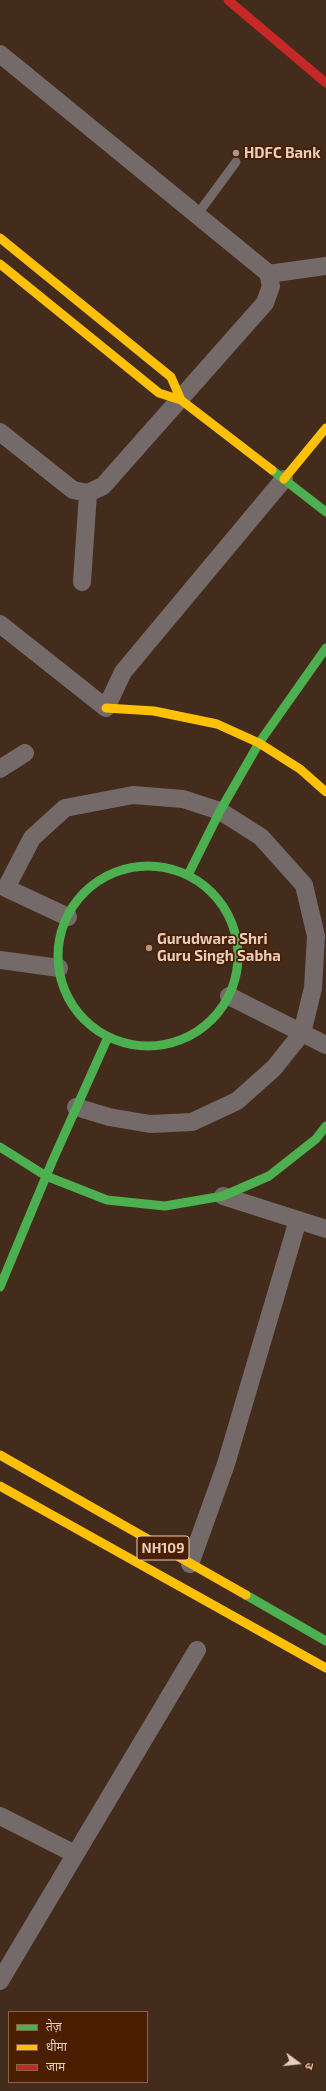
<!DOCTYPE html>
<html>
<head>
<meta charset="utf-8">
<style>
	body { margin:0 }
	#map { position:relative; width:326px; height:2091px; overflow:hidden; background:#442c1c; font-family:"Exo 2","Noto Sans Devanagari",sans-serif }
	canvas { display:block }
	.legend { position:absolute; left:8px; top:2011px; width:140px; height:72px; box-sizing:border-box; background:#491e01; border:1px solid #89644c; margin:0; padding:5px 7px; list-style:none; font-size:12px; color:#e8ccbd }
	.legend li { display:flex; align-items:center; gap:8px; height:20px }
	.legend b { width:20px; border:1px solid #89644c }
	.north { position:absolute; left:278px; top:2043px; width:40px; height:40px; -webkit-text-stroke:3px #491e01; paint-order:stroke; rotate:105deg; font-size:11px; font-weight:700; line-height:16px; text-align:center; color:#e8ccbd }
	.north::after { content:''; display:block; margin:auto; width:14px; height:18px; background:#e8ccbd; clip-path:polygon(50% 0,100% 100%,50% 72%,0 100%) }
</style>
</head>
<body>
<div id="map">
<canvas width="326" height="2091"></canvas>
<ul class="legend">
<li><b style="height:5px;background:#4caf50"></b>तेज़</li>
<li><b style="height:5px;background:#ffc107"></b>धीमा</li>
<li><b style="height:5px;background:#c62828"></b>जाम</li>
</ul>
<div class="north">उ</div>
</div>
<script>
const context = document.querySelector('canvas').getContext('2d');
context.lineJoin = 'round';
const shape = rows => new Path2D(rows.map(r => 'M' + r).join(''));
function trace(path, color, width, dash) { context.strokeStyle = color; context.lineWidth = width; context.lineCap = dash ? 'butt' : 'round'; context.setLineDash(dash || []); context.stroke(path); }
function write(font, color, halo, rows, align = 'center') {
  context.font = font + ' "Exo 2",sans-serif'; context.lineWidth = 3.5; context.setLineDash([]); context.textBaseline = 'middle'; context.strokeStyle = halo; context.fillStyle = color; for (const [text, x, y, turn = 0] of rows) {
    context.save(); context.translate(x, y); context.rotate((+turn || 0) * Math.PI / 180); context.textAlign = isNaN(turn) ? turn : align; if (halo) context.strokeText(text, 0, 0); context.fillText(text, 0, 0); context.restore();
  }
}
trace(shape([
	[197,215,236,162]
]), '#746a6a', 9);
trace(shape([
	[0,54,268,273,271,286,265,303,103,486,88,493,73,490,0,432],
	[268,274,326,266],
	[82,582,88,493],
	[0,624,106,708,123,672,284,479],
	[0,769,25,753],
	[68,917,6,888,32,838,65,808,133,795,183,799,220,811,261,837,304,885,316,936,313,988,302,1033,274,1068,237,1101,192,1122,150,1124,109,1117,76,1107],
	[0,960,59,968],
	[229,996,326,1045],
	[223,1196,326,1229],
	[190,1564,226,1464,298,1220],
	[0,1816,75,1854],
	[0,1981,197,1650]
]), '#746a6a', 18);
trace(shape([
	[272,470,326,512],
	'58 956a90 90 0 1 1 180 0a90 90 0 1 1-180 0Z',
	[188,875,220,811,259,743,326,648],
	[0,1147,46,1176,107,1200,165,1206,223,1196,269,1176,316,1139,326,1126],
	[0,1287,52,1162,108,1037],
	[246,1595,326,1641]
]), '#4caf50', 9);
trace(shape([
	[0,238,171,377,181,400],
	[0,264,159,393,181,400,272,470],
	[284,479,326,428],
	[106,708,154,711,217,724,259,743,300,769,326,792],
	[0,1455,246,1595],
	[0,1486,326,1668]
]), '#ffc107', 9);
trace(shape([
	[228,0,326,83]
]), '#c62828', 9);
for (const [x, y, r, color] of [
	[236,153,4,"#af9485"],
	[149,948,4,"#af9485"]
]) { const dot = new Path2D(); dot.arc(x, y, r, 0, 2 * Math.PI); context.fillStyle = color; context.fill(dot); trace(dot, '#491e01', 1.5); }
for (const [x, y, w] of [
	[163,1548,52]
]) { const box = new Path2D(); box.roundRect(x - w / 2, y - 12, w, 24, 3); context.fillStyle = '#491e01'; context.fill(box); trace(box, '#e8ccbd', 1); }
write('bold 14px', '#e8ccbd', null, [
	["NH109",163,1548]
]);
write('bold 15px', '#e8ccbd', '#491e01', [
	["HDFC Bank",244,153],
	["Gurudwara Shri",157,939],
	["Guru Singh Sabha",157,956]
], 'left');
</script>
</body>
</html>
